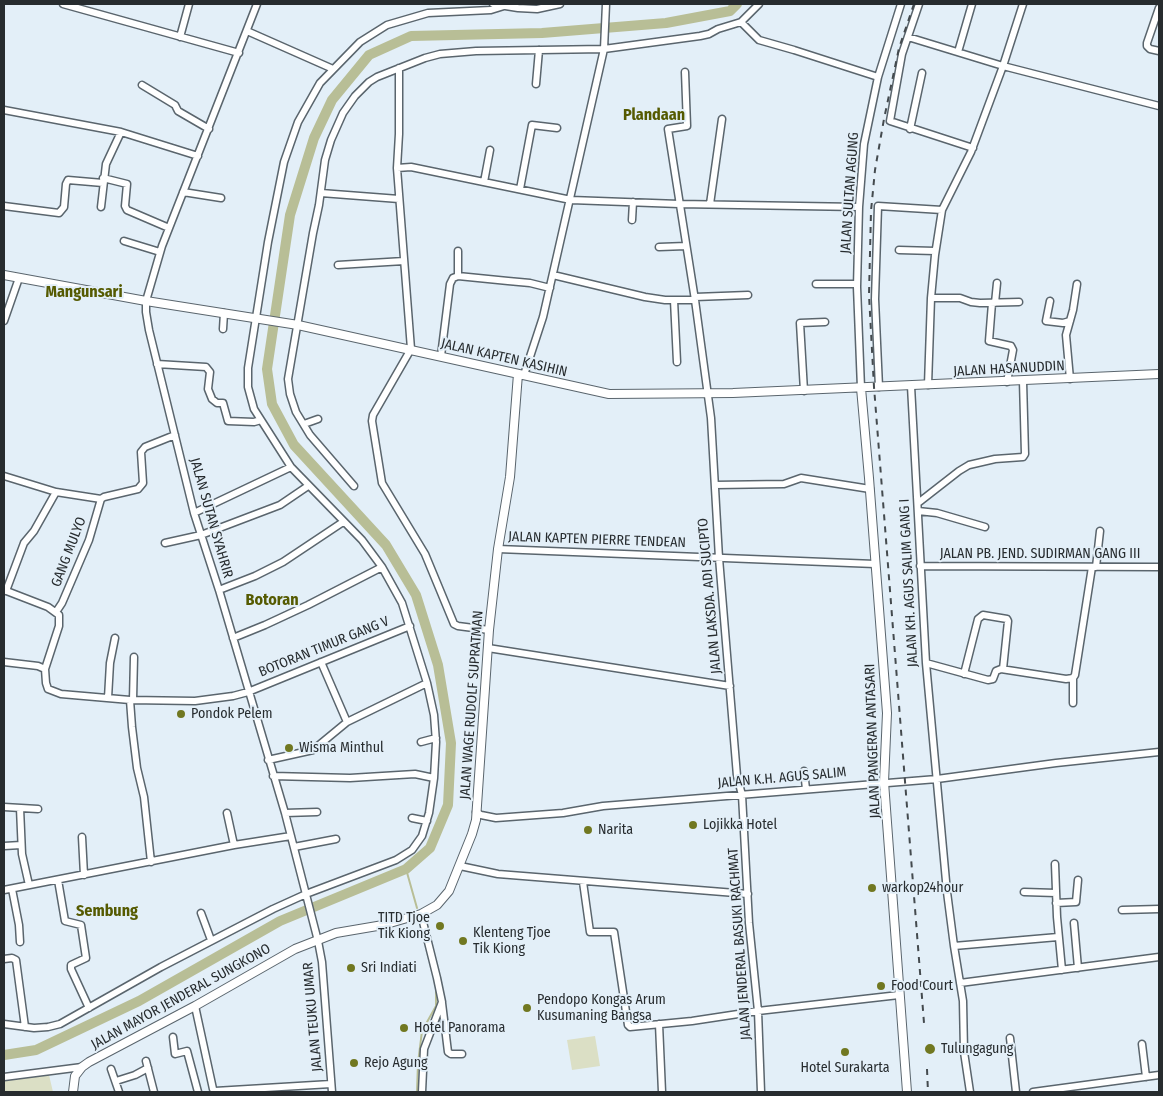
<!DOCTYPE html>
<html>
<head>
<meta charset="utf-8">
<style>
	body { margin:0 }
	#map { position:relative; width:1163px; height:1096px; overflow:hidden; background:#e3eff8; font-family:"Fira Sans Condensed",sans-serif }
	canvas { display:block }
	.frame { position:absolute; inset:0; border:5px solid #272c2f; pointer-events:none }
</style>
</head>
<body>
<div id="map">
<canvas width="1163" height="1096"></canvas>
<div class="frame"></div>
</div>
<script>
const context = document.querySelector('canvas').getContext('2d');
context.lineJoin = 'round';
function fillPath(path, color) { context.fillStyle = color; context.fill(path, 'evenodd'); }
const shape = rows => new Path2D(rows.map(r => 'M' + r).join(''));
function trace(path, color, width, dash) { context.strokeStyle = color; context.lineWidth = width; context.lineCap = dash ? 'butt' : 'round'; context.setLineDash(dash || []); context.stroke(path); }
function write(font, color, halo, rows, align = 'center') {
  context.font = font + ' "Fira Sans Condensed",sans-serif'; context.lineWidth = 4; context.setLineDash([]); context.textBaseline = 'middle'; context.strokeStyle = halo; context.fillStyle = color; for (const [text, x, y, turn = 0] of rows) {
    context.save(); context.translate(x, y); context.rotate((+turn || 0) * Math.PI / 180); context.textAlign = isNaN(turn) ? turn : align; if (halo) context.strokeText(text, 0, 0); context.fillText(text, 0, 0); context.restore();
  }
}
fillPath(shape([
	[595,1036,600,1066,572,1070,567,1040],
	[49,1075,53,1092,4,1092,4,1081]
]), '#dbdfc5');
trace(shape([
	[406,869,417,908],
	[417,1092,418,1063,422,1031,436,1006,436,989]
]), '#b8be96', 2);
trace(shape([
	[4,1055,36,1050,139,1001,280,921,406,869,430,848,448,805,451,743,438,665,416,595,386,545,294,445,272,404,267,369,290,215,314,138,332,100,369,55,411,36,542,33,666,23,730,11,737,4]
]), '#b8be96', 10);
const minor = shape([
	[63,4,239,53],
	[257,4,162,246,146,301,146,312,149,330,194,513,219,590,285,813,318,941,322,962,332,1092],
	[493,4,518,8,537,9,560,4],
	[919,4,902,54,890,121,973,148],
	[1159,8,1147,43,1147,46,1150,49,1159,51],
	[741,22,759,40,794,50,878,77],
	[247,31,333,69],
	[180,37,189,4],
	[908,37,1003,66,1159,106],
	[958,52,972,4],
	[685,72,687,126,668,129,695,300,711,418,719,558,737,776,742,795,749,923,758,1011,761,1092],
	[536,84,539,50],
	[142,85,175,105,178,111,209,129],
	[4,110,121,132,198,156],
	[910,129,922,73],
	[397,168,399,134,399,68],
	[103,178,127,184,125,206,127,210,169,228],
	[484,182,490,150],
	[520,189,532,125,557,128],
	[183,192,221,198],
	[321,193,399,199],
	[710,204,722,119],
	[4,206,59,213,64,207,66,184,68,180,103,183],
	[101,207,106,164,121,132],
	[632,220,633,202],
	[124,241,160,252],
	[659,247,686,246],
	[899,250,935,251],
	[338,265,404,261],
	[553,275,645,297,665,300,695,300],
	[458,276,458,251],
	[816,284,857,284],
	[695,297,748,295],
	[931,298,960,298,971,302,980,303,1019,302],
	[674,300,677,362],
	[1050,301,1046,321,1063,323,1070,321],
	[992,303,989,341,1011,346,1013,350,1007,382],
	[995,303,997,283],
	[4,321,19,278],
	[223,329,224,313],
	[441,356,450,284,453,278,458,276,508,281,530,283,550,288],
	[157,364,206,367,210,372,208,389,212,399,217,403,223,403,228,421,254,422,261,420],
	[524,375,543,317,604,49,606,4],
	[1070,379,1066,335,1073,310,1077,284],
	[928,385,931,298,935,255,942,210,971,152,1003,66,1023,4],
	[911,386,926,663,947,892,954,946,963,1001,964,1052,970,1092],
	[879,387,875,299,878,206,942,210],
	[861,388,857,287,859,207,864,144,878,77,901,4],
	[804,391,800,323,825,322],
	[304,424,318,419],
	[4,476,56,492,34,531,24,543,6,591],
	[715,485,784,484,801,478,870,489],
	[354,486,310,435,296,412,290,394,288,379,313,233,319,205,325,160,331,140,343,113,355,96,369,82,377,77,425,58,440,54,476,51,604,49,700,36,709,34,718,29,741,22,759,4],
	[56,492,101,499,104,497,138,489,143,483,141,452,145,447,175,435],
	[918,503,959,471,969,465,995,459,1023,457,1025,454,1023,381],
	[918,511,937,513,985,527],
	[194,513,291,467],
	[165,543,201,535,280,505,308,486],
	[498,549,875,564],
	[920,566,1159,567],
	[1096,567,1100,531],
	[4,590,48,607,59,615,59,626,45,669,46,683,48,689,61,694,130,700,195,701,233,696,248,692,410,626],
	[219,590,255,576,283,562,343,522],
	[56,612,62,603,89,540,101,499],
	[489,630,458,626,454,624,425,554,382,483,372,421,373,415,411,349,397,168,411,167,571,200,679,204,859,207],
	[233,638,265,625,308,605,382,567],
	[488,648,730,686],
	[4,662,38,666,45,669],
	[321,662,347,722],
	[926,663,988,680,993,679,996,671,1001,669,1066,679,1073,678,1075,675,1092,567],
	[964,674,978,619,983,615,1007,619,1008,621,1003,669],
	[1073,678,1073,703],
	[108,698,110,663,115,638],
	[130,700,132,727,137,768,144,797,151,862],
	[133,700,134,657],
	[421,742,436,738],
	[268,760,313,750,347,722,427,683],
	[804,771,806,789],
	[273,776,350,778,415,774,434,778],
	[4,807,38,809],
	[20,808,22,854,29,885],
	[476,812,481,815,496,818,563,813,603,806,937,779,1056,763,1159,752],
	[227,813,234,845],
	[285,813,317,812],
	[412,818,427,821],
	[82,837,84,875],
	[4,846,21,845],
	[294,847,336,839],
	[1055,864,1057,917,1062,970],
	[460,866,498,874,748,894],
	[58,880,65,921,81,925,86,958,71,965,71,969,89,1008],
	[583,882,590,932,614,932,628,1025,630,1027,692,1021,758,1011,899,995],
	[12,889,19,925,20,942],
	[4,890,234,845,291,836],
	[1024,892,1056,893],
	[1056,903,1076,902,1078,880],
	[1122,910,1159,909],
	[201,913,211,940],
	[421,914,437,978,442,1002,424,1049,422,1092],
	[1074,923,1078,968],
	[954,946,1058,937],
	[4,959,12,958,16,960,25,1027],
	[960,983,1159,957],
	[442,1003,448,1052,451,1054,462,1054],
	[195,1006,213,1089,215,1091,331,1084],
	[4,1024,34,1028,48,1027,60,1024,161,967,273,909,306,894,396,860,412,850,422,836,429,813,434,778,436,742,434,715,427,683,402,603,382,567,362,540,291,467,254,409,248,387,248,368,268,242,284,162,298,122,320,83,360,42,387,25,428,13,491,10,504,6],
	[659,1024,662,1092],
	[173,1037,175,1054,187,1051,198,1092],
	[1010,1038,1016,1092],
	[1142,1044,1146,1077],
	[146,1061,154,1092],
	[111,1069,119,1092],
	[4,1077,82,1067],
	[116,1081,135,1075,148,1068],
	[1033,1092,1159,1075]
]);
const major = shape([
	[4,275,146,301,298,325,609,394,733,393,1159,374],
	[861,388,869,478,887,713,884,782,907,1092],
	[73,1092,75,1076,82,1067,89,1062,195,1006,295,949,336,933,383,925,421,914,437,905,449,891,472,834,476,820,489,630,498,549,510,477,518,374]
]);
trace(minor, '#5a656d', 9);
trace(major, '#5a656d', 10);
trace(minor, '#fff', 6);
trace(major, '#fff', 8);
trace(shape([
	[914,4,899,48,884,119,875,170,871,211,869,295,874,387,924,1023],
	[927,1069,928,1092]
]), '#444a4e', 2, [6, 6]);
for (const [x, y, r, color] of [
	[181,714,5,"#717821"],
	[289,748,5,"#717821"],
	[693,825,5,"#717821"],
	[588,830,5,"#717821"],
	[872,888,5,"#717821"],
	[440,926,5,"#717821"],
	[463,941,5,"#717821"],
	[351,968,5,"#717821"],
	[881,986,5,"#717821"],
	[527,1008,5,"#717821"],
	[404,1028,5,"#717821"],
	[930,1049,6,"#717821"],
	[845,1052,5,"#717821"],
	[354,1063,5,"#717821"]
]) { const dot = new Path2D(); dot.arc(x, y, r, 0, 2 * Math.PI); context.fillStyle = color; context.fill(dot); trace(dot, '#e3eff8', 2); }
write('14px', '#272c2f', '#e3eff8', [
	["JALAN SULTAN AGUNG",850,193,-86],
	["JALAN KAPTEN KASIHIN",504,358,13],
	["JALAN HASANUDDIN",1009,369,-3],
	["JALAN SUTAN SYAHRIR",211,518,74],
	["JALAN KAPTEN PIERRE TENDEAN",597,540,2],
	["GANG MULYO",69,552,-69],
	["JALAN PB. JEND. SUDIRMAN GANG III",1040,554],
	["JALAN KH. AGUS SALIM GANG I",909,583,-93],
	["JALAN LAKSDA. ADI SUCIPTO",710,596,-95],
	["BOTORAN TIMUR GANG V",324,647,-22],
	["JALAN WAGE RUDOLF SUPRATMAN",472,705,-86],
	["JALAN PANGERAN ANTASARI",873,741,-92],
	["JALAN K.H. AGUS SALIM",782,778,-5],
	["JALAN JENDERAL BASUKI RACHMAT",740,944,-94],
	["JALAN MAYOR JENDERAL SUNGKONO",181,997,-29],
	["JALAN TEUKU UMAR",313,1017,-95]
]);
write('14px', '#272c2f', '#e3eff8', [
	["Pondok Pelem",191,714],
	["Wisma Minthul",299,748],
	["Lojikka Hotel",703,825],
	["Narita",598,830],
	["warkop24hour",882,888],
	["TITD Tjoe",430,918,"right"],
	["Tik Kiong",430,934,"right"],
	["Klenteng Tjoe",473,933],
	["Tik Kiong",473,949],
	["Sri Indiati",361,968],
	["Food Court",891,986],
	["Pendopo Kongas Arum",537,1000],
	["Kusumaning Bangsa",537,1016],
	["Hotel Panorama",414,1028],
	["Tulungagung",941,1049],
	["Rejo Agung",364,1063],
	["Hotel Surakarta",845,1068,"center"]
], 'left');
write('bold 16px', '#555a01', '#e3eff8', [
	["Plandaan",654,116],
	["Mangunsari",84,293],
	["Botoran",272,601],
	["Sembung",107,912]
]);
</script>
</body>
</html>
